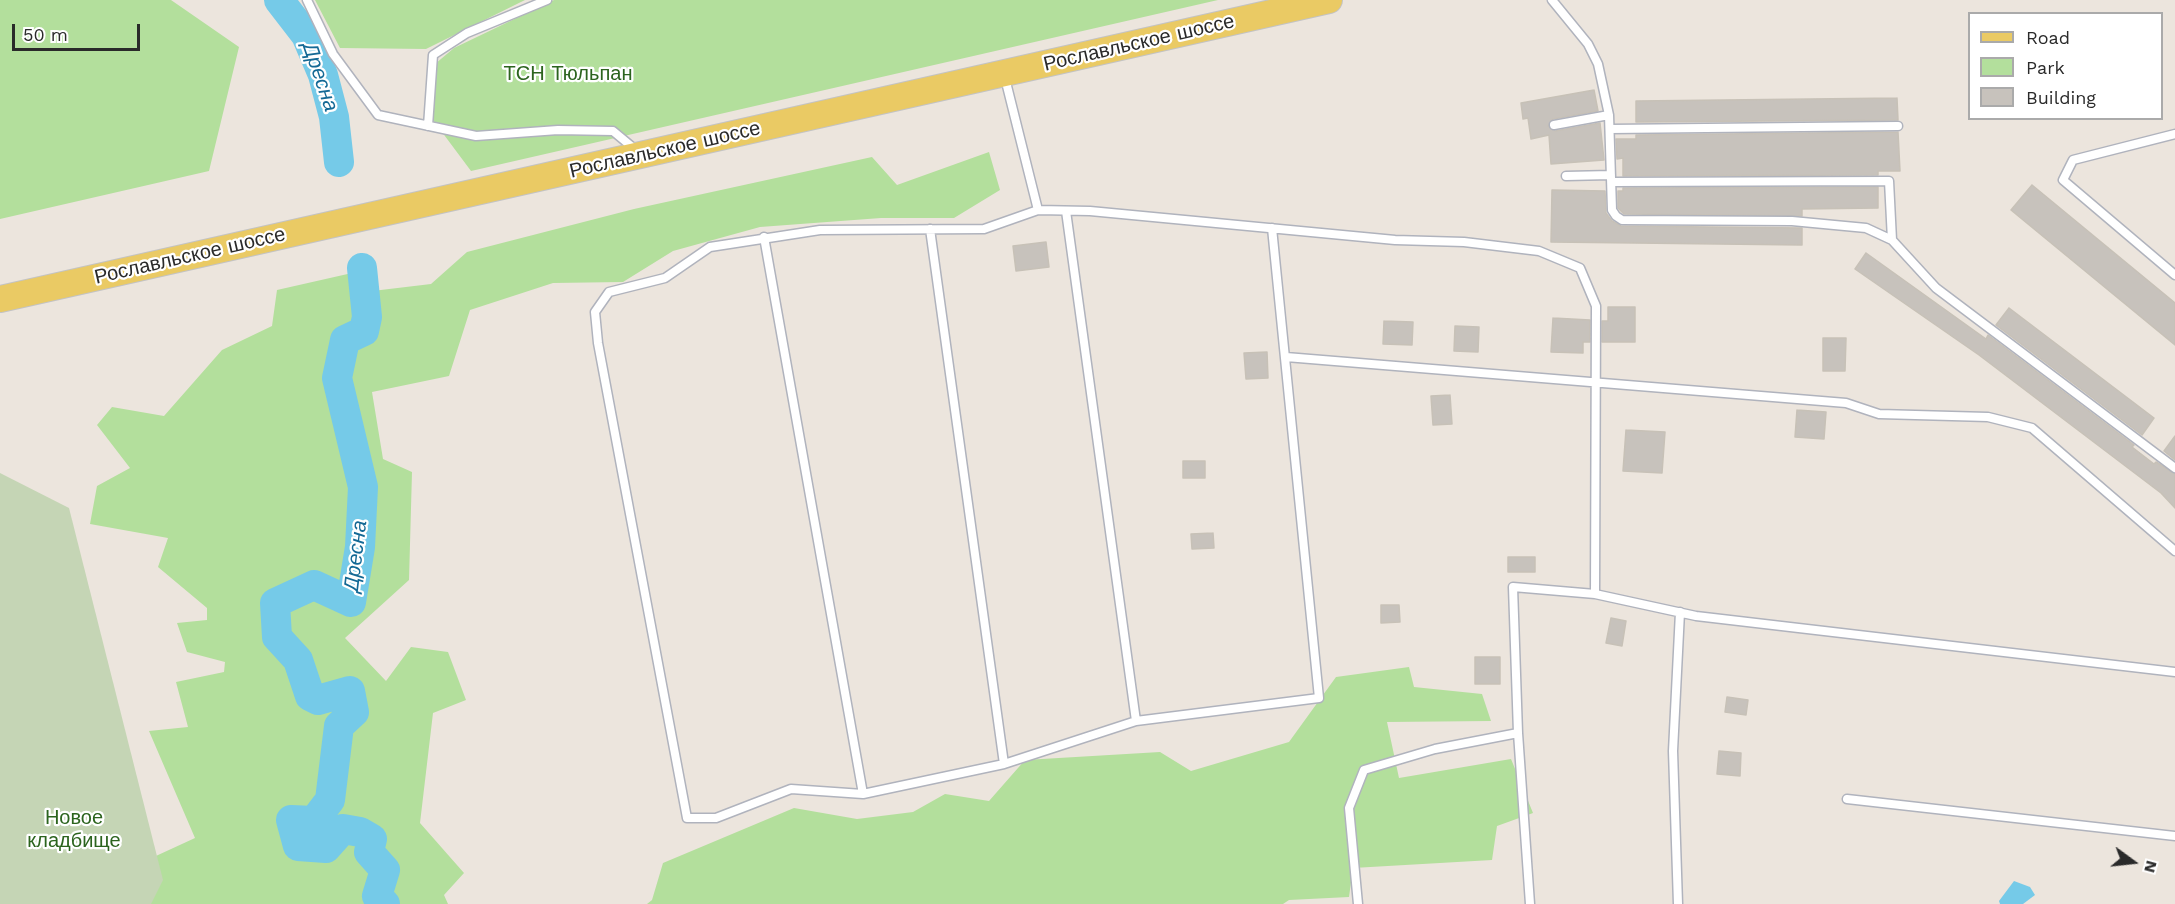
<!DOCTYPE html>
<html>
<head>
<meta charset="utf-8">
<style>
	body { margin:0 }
	#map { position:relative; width:2175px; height:904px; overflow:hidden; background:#ece5dd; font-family:"Work Sans",sans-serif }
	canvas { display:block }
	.legend { position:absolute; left:1968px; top:12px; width:195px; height:108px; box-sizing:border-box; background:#fff; border:2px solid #aaa; margin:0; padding:8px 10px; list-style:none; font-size:18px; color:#2a2a2a }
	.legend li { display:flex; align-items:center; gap:12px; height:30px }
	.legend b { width:30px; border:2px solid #aaa }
	.north { position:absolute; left:2103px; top:832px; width:60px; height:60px; -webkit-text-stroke:4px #fff; paint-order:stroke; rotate:105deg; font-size:16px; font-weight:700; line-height:24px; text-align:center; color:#2a2a2a }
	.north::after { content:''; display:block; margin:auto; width:21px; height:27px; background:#2a2a2a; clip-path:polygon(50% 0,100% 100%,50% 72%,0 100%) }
	.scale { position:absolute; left:12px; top:24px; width:128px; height:27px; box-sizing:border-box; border:3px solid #2a2a2a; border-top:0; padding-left:8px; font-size:18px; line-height:21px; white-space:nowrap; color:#2a2a2a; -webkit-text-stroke:4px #fff; paint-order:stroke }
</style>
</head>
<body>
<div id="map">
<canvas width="2175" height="904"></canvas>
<ul class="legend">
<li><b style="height:8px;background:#eaca64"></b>Road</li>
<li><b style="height:16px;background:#b3df9c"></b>Park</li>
<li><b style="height:16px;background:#c7c2bc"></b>Building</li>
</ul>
<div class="north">N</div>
<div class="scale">50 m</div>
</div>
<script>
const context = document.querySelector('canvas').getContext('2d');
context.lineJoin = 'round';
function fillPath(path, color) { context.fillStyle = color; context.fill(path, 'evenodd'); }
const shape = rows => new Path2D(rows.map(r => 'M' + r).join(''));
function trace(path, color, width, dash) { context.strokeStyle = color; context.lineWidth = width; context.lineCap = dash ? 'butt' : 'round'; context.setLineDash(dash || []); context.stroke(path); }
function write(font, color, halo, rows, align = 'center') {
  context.font = font + ' "Work Sans",sans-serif'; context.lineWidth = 4.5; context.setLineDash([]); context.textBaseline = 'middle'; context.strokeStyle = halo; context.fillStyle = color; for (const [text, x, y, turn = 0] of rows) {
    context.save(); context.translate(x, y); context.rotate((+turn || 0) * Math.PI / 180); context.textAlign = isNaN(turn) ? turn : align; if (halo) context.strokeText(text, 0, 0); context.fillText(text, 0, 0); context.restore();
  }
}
fillPath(shape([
	[0,0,171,0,239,47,209,171,0,219],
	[315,0,525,0,426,49,340,48],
	[554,0,1218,0,471,171,427,112,435,64,454,48],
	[989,152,1000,190,954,218,881,218,760,227,673,251,623,282,553,283,470,310,449,376,372,392,383,459,412,472,409,580,345,638,386,681,411,647,448,652,466,700,433,713,420,823,464,873,444,895,448,904,143,904,145,861,195,838,149,731,188,727,176,682,224,672,225,662,187,652,177,623,207,620,207,608,158,567,168,538,90,524,97,486,130,468,97,425,112,407,164,416,222,350,272,326,277,290,352,273,364,292,431,284,467,252,634,209,872,157,897,185],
	[1409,667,1414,687,1482,694,1491,721,1387,722,1399,778,1511,759,1533,813,1497,826,1492,860,1353,868,1349,897,1289,900,1283,904,647,904,652,900,663,863,794,808,857,819,913,812,945,794,989,801,1025,760,1160,752,1191,771,1289,742,1336,677]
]), '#b3df9c');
fillPath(shape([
	[0,473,69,508,163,880,151,904,0,904]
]), '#c5d5b5');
fillPath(shape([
	[2014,881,2030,887,2035,895,2023,904,2000,904,1999,901]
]), '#75cae8');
trace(shape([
	[279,0,306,35,323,75,334,117,339,162],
	[362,268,367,317,364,331,345,340,337,378,363,487,360,547,351,602,314,585,275,603,277,637,298,660,310,696,318,700,350,691,354,712,339,726,330,800,314,821,291,820,298,846,326,848,343,829,360,832,372,839,369,852,385,870,377,896,385,904]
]), '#75cae8', 30);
const building = shape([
	[1594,90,1598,111,1553,119,1548,126,1555,131,1600,123,1604,160,1551,164,1549,135,1531,139,1528,118,1523,119,1521,103,1594,90],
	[1897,98,1898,120,1636,122,1636,101,1897,98],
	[1898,132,1900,171,1878,171,1878,175,1623,176,1623,158,1617,159,1616,139,1636,139,1636,135,1898,132],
	[2032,185,2175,303,2175,345,2011,210,2032,185],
	[1878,187,1878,208,1802,209,1802,216,1624,214,1618,208,1618,191,1623,191,1623,188,1878,187],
	[1552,190,1605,191,1606,213,1612,221,1621,226,1802,228,1802,245,1551,242,1552,190],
	[1046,242,1049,267,1016,271,1013,246,1046,242],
	[1866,253,1986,339,1988,335,2134,445,2132,447,2154,464,2156,462,2175,474,2175,508,2161,493,1979,355,1855,269,1866,253],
	[1608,307,1635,307,1635,342,1602,342,1602,321,1608,321,1608,307],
	[2009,308,2154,418,2142,435,1996,325,2009,308],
	[1553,318,1590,320,1590,342,1583,342,1583,353,1551,352,1553,318],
	[1384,321,1413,322,1412,345,1383,344,1384,321],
	[1455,326,1479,327,1478,352,1454,351,1455,326],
	[1823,338,1846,338,1845,371,1823,371,1823,338],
	[1267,352,1268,378,1246,379,1244,353,1267,352],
	[1450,395,1452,424,1433,425,1431,396,1450,395],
	[1797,410,1826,412,1824,439,1795,437,1797,410],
	[1626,430,1665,432,1662,473,1623,471,1626,430],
	[2175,436,2175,460,2164,451,2175,436],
	[1183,461,1205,461,1205,478,1183,478,1183,461],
	[1213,533,1214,548,1192,549,1191,534,1213,533],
	[1508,557,1535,557,1535,572,1508,572,1508,557],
	[1381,605,1399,605,1400,622,1381,623,1381,605],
	[1611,618,1626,621,1622,646,1606,643,1611,618],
	[1475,657,1500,657,1500,684,1475,684,1475,657],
	[1727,697,1748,700,1746,715,1725,712,1727,697],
	[1719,751,1741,753,1740,776,1717,774,1719,751]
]);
fillPath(building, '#c7c2bc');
trace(building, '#c7c1b7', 1.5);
const lane = shape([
	[307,0,333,54,378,115,476,136,558,130,613,131,637,151],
	[1552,0,1588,44,1598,64,1609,115,1612,210,1616,216,1622,220,1792,221,1866,228,1892,240,1936,288,2175,468],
	[1004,74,1038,210,1090,211,1395,240,1464,242,1539,251,1580,268,1596,306,1595,594],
	[1554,125,1609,115],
	[428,126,433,55,467,33,547,0],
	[1610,129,1898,126],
	[2175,134,2073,160,2063,180,2175,275],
	[1566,176,1611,175],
	[1612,182,1889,181,1892,240],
	[1038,210,984,229,820,230,710,247,665,278,609,292,595,312,598,343,687,818,716,818,791,789,863,794,1004,764,1136,721,1319,698,1272,228],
	[1066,211,1136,721],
	[930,229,1004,764],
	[764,237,863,794],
	[1286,357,1846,403,1879,414,1988,417,2032,428,2175,551],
	[1847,799,2175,836],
	[1358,904,1349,808,1364,770,1435,749,1518,733],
	[1530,904,1518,733,1513,587,1595,594,1696,616,2175,672],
	[1678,904,1673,751,1680,612]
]);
const primary = shape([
	[0,299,1329,0]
]);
trace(lane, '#b0b3bd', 11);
trace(primary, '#c3c3c3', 28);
trace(lane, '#fff', 8);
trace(primary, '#eaca64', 26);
write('20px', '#2a2a2a', '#fff', [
	["Рославльское шоссе",1139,43,-13],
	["Рославльское шоссе",665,150,-13],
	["Рославльское шоссе",190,256,-13]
]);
write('20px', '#2c641e', '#fff', [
	["ТСН Тюльпан",568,74],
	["Новое",74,818],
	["кладбище",74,841]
]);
write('italic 21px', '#146995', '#fff', [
	["Дресна",320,77,71],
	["Дресна",356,556,-83]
]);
</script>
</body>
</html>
